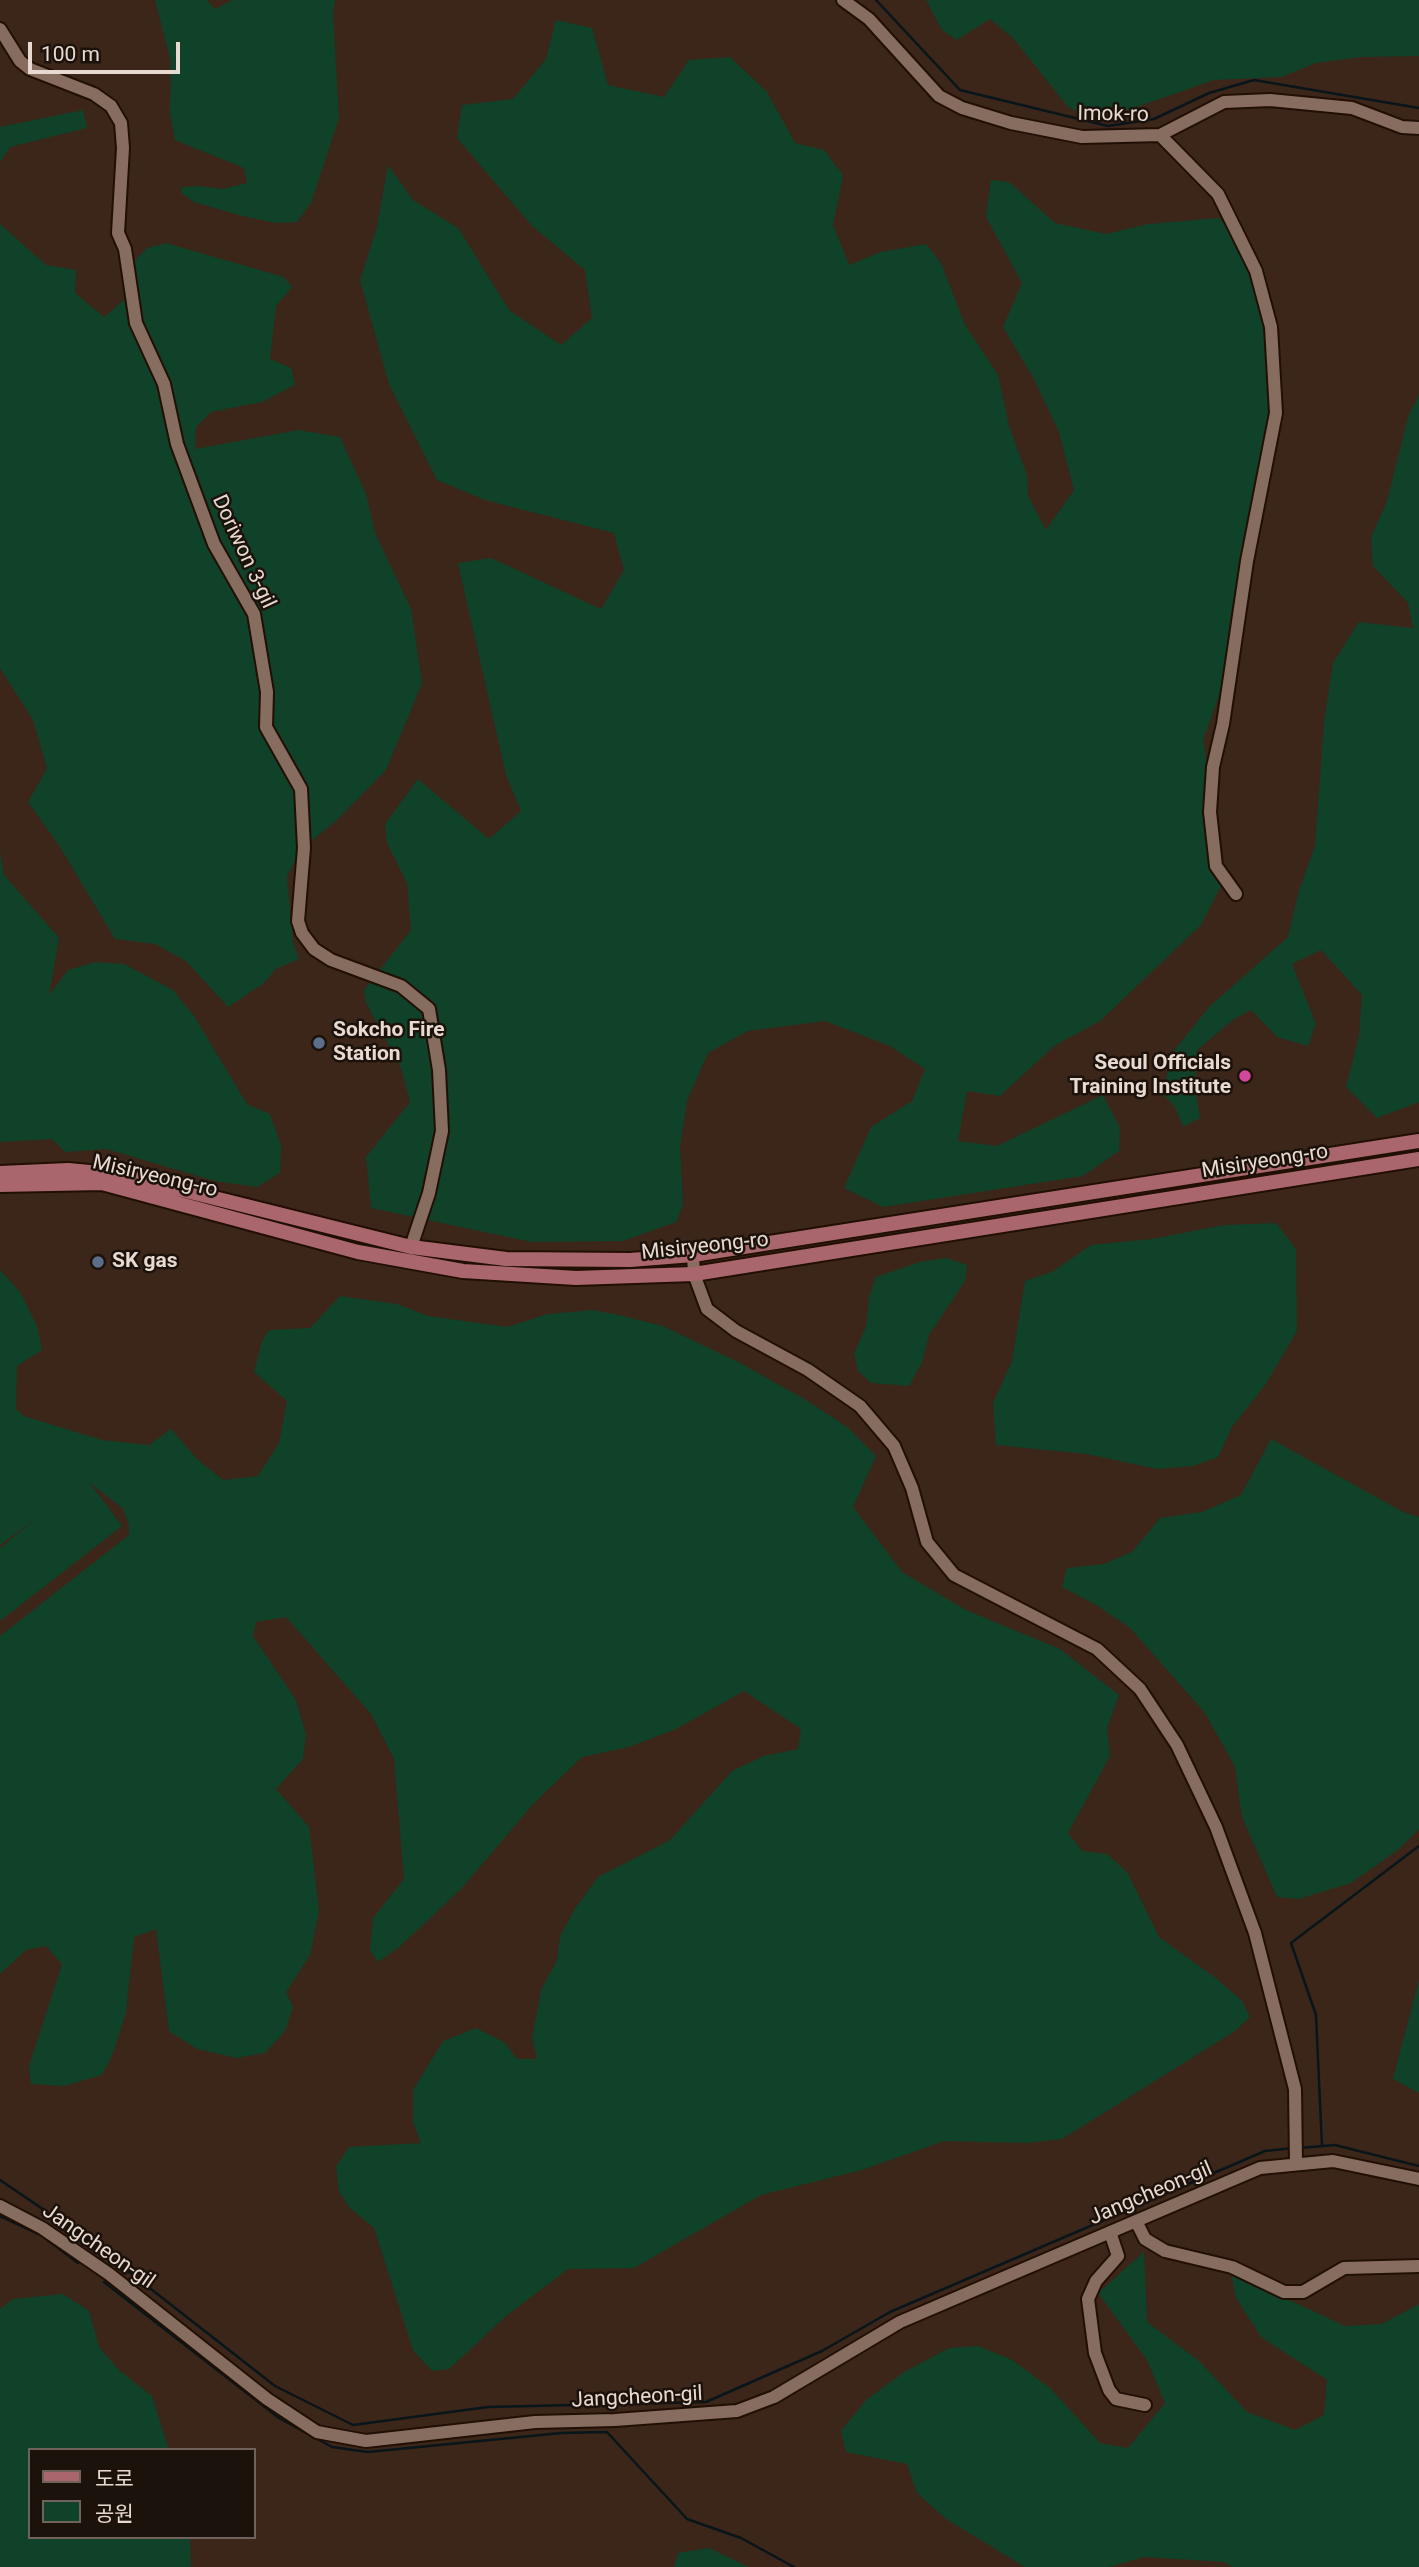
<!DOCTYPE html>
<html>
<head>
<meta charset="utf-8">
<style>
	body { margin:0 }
	#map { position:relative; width:1419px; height:2567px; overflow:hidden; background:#3c261a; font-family:Roboto,"Noto Sans KR",sans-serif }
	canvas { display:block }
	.legend { position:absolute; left:28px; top:2448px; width:228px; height:91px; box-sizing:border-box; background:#1c120c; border:2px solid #6e625b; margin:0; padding:9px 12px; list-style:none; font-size:21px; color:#e9dad1 }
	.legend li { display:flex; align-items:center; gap:14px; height:35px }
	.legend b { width:35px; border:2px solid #6e625b }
	.scale { position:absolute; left:28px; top:42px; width:152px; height:32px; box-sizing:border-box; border:4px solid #e9dad1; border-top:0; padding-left:9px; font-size:21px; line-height:24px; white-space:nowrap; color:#e9dad1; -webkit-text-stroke:5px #1c120c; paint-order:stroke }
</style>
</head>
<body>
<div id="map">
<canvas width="1419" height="2567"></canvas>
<ul class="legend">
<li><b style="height:9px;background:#a9676d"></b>도로</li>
<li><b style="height:19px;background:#104129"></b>공원</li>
</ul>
<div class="scale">100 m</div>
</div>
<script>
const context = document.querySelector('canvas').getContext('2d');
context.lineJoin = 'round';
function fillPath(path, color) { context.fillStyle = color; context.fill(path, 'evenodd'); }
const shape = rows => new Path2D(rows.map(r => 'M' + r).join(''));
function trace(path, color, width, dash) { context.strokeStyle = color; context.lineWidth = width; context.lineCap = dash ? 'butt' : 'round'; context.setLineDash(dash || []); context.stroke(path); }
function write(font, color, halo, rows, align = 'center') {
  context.font = font + ' Roboto,sans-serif'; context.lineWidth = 5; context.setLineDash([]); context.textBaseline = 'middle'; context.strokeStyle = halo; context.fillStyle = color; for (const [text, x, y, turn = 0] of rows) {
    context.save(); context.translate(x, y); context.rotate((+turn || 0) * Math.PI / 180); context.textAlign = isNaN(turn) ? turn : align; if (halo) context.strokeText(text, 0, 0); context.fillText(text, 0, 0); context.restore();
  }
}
fillPath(shape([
	[155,0,207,0,215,9,233,0,335,0,333,13,339,118,311,203,297,222,275,223,239,215,194,202,181,193,182,187,199,186,223,189,247,183,244,168,175,140,170,113,171,62],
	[926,0,1419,0,1419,56,1361,57,1316,63,1281,77,1214,80,1128,110,1087,117,1068,107,1013,38,990,19,957,40,942,30],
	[556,20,592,28,608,85,664,97,689,60,730,57,767,92,795,143,824,150,843,175,833,225,849,265,881,252,926,244,941,263,965,325,998,375,1009,426,1027,475,1028,496,1046,530,1074,490,1059,432,1034,379,1003,327,1022,283,986,217,991,180,1009,182,1055,223,1106,234,1148,224,1219,218,1265,271,1279,362,1223,685,1203,740,1222,850,1222,884,1201,925,1100,1021,1054,1046,1000,1096,967,1091,958,1141,997,1146,1103,1095,1120,1128,1119,1151,1083,1176,883,1207,844,1188,871,1127,912,1101,925,1069,890,1046,825,1021,748,1031,708,1053,687,1101,680,1147,683,1205,676,1222,623,1241,532,1242,371,1208,366,1157,410,1102,401,1068,366,1003,364,990,411,930,407,883,387,843,385,824,418,779,489,839,521,811,506,775,458,563,491,558,601,609,624,570,614,533,485,500,437,480,389,384,360,280,377,227,388,165,413,200,458,228,509,310,561,345,592,318,585,270,532,226,457,138,462,105,513,99,546,59],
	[83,110,87,128,10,147,0,162,0,127],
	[0,224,46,265,76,270,75,293,104,317,124,300,122,273,147,248,166,243,284,277,292,287,276,306,270,359,291,368,295,385,262,402,211,412,196,427,195,449,299,430,340,437,366,494,375,533,411,609,422,683,386,770,336,821,301,849,287,876,293,942,299,959,276,969,264,983,228,1007,186,961,155,944,115,939,60,847,28,802,47,768,33,720,0,668],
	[1419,395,1419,1102,1377,1118,1346,1087,1359,1036,1362,995,1321,950,1292,964,1316,1024,1308,1046,1277,1037,1251,1010,1234,1019,1197,1050,1195,1088,1200,1118,1183,1127,1175,1107,1162,1093,1173,1052,1209,1007,1288,937,1299,890,1315,846,1324,722,1333,663,1359,622,1413,628,1408,603,1373,566,1371,537,1387,501,1408,417],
	[0,852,4,875,59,938,49,995,68,970,96,962,124,964,173,990,194,1016,247,1104,270,1114,281,1145,280,1173,257,1187,215,1181,106,1149,65,1152,52,1139,0,1142],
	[1276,1223,1296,1249,1297,1331,1265,1385,1232,1427,1218,1457,1193,1466,1157,1469,1087,1454,996,1445,993,1403,1012,1361,1025,1281,1052,1272,1091,1245,1152,1239,1224,1225],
	[946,1258,967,1265,965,1281,929,1335,922,1362,909,1386,871,1383,858,1371,854,1353,866,1327,869,1297,876,1277,920,1262],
	[0,1270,20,1292,37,1326,42,1350,17,1366,16,1409,24,1416,102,1440,149,1445,171,1429,197,1459,223,1480,258,1476,279,1443,287,1401,254,1372,262,1341,269,1330,310,1328,340,1296,397,1304,428,1316,507,1327,548,1314,593,1310,619,1315,663,1326,740,1363,806,1400,847,1427,876,1456,853,1507,902,1572,966,1610,1060,1649,1119,1695,1107,1728,1110,1756,1068,1833,1082,1851,1107,1854,1127,1872,1159,1937,1217,1979,1242,2001,1250,2017,1235,2031,1062,2139,1027,2143,944,2141,862,2170,761,2195,634,2268,568,2269,506,2316,449,2369,432,2371,413,2350,374,2228,350,2208,339,2192,336,2167,349,2147,421,2143,413,2122,413,2090,443,2041,476,2028,504,2042,517,2059,537,2059,532,2038,541,1990,557,1960,560,1936,576,1907,598,1877,670,1840,732,1771,764,1756,798,1749,801,1729,744,1691,676,1729,629,1747,582,1757,534,1803,461,1889,398,1948,378,1962,370,1951,373,1918,404,1879,394,1759,371,1714,286,1617,256,1622,253,1636,296,1700,306,1735,303,1759,276,1789,309,1827,319,1911,310,1955,286,1992,293,2007,285,2031,265,2053,237,2058,197,2049,169,2031,156,1929,134,1937,126,2012,113,2053,102,2075,64,2086,31,2084,29,2066,62,1964,46,1946,26,1950,0,1974,0,1636,129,1535,129,1525,123,1509,89,1482,122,1526,0,1621,0,1548,36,1519,0,1545],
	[1271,1439,1403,1512,1419,1517,1419,1829,1399,1849,1351,1883,1299,1899,1277,1897,1242,1817,1235,1767,1205,1713,1130,1628,1096,1605,1062,1587,1067,1568,1104,1564,1132,1552,1160,1518,1202,1512,1241,1495],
	[1419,1980,1419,2093,1393,2079],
	[1144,2252,1147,2322,1199,2361,1247,2412,1295,2430,1324,2415,1327,2380,1261,2337,1236,2298,1231,2273,1345,2326,1382,2324,1419,2304,1419,2567,1232,2567,1224,2562,1144,2557,1109,2567,1025,2567,946,2519,917,2493,907,2464,846,2452,841,2431,866,2400,904,2372,949,2348,978,2346,1012,2360,1050,2388,1100,2443,1128,2448,1165,2403,1147,2360,1098,2293],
	[63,2294,89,2311,99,2347,120,2371,152,2396,169,2450,30,2450,30,2537,190,2537,191,2567,0,2567,0,2309,13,2299],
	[709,2548,749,2567,674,2567,678,2553]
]), '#104129');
trace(shape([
	[876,0,960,90,1108,126,1154,119,1209,93,1254,80,1419,108],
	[1322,2146,1316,2015,1291,1943,1419,1846],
	[1299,2148,1335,2145,1419,2166],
	[0,2180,87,2239,275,2386,353,2425,488,2407,706,2402,822,2351,890,2312,1265,2151,1293,2148],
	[0,2216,41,2235,78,2263],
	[104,2282,279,2418,332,2447,368,2452,561,2433,607,2432,687,2519,741,2538,794,2567]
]), '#08151a', 2.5);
const minor = shape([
	[843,0,869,19,939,96,962,108,1011,123,1082,137,1160,135,1224,102,1270,100,1352,108,1402,127,1419,128],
	[0,29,20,61,30,69,94,94,111,106,121,123,123,148,118,233,125,249,136,323,164,384,177,444,214,544,254,614,267,692,266,727,301,789,304,848,298,921,302,933,314,949,331,960,401,986,429,1009,439,1070,442,1131,429,1193,411,1247],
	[1160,135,1218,194,1256,271,1271,327,1276,413,1247,561,1223,724,1213,767,1210,812,1216,866,1236,894],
	[693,1255,694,1274,707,1309,736,1331,808,1370,860,1406,894,1446,912,1488,927,1542,954,1575,1097,1649,1140,1689,1177,1745,1216,1827,1255,1933,1295,2089,1296,2163],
	[0,2206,42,2228,109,2274,267,2399,317,2432,366,2441,535,2422,615,2420,737,2411,774,2397,900,2322,1260,2168,1333,2161,1419,2179],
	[1136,2221,1145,2239,1165,2251,1232,2267,1284,2292,1303,2292,1344,2268,1419,2266],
	[1110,2232,1118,2256,1096,2281,1088,2299,1095,2353,1109,2390,1116,2399,1145,2405]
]);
const major = shape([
	[0,1173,68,1170,122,1175,411,1247,506,1259,630,1260,693,1255,1419,1141],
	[0,1185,102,1183,358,1252,463,1271,576,1278,694,1274,1419,1159]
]);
trace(minor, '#220f04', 16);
trace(major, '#220f04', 18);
trace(minor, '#876d5f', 12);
trace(major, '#a9676d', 14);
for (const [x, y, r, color] of [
	[319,1043,7,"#5c6f8a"],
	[1245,1076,7,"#d1479c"],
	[98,1262,7,"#5c6f8a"]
]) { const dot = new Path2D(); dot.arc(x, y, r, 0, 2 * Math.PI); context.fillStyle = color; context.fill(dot); trace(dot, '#1c120c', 2.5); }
write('21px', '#e9dad1', '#1c120c', [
	["Imok-ro",1113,115,1],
	["Doriwon 3-gil",243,552,65],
	["Misiryeong-ro",1265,1162,-9],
	["Misiryeong-ro",155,1177,13],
	["Misiryeong-ro",705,1247,-6],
	["Jangcheon-gil",1151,2194,-23],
	["Jangcheon-gil",98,2247,35],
	["Jangcheon-gil",637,2398,-3]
]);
write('bold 21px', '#e9dad1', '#1c120c', [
	["Sokcho Fire",333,1031],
	["Station",333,1055],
	["Seoul Officials",1231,1064,"right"],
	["Training Institute",1231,1088,"right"],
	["SK gas",112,1262]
], 'left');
</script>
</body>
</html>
